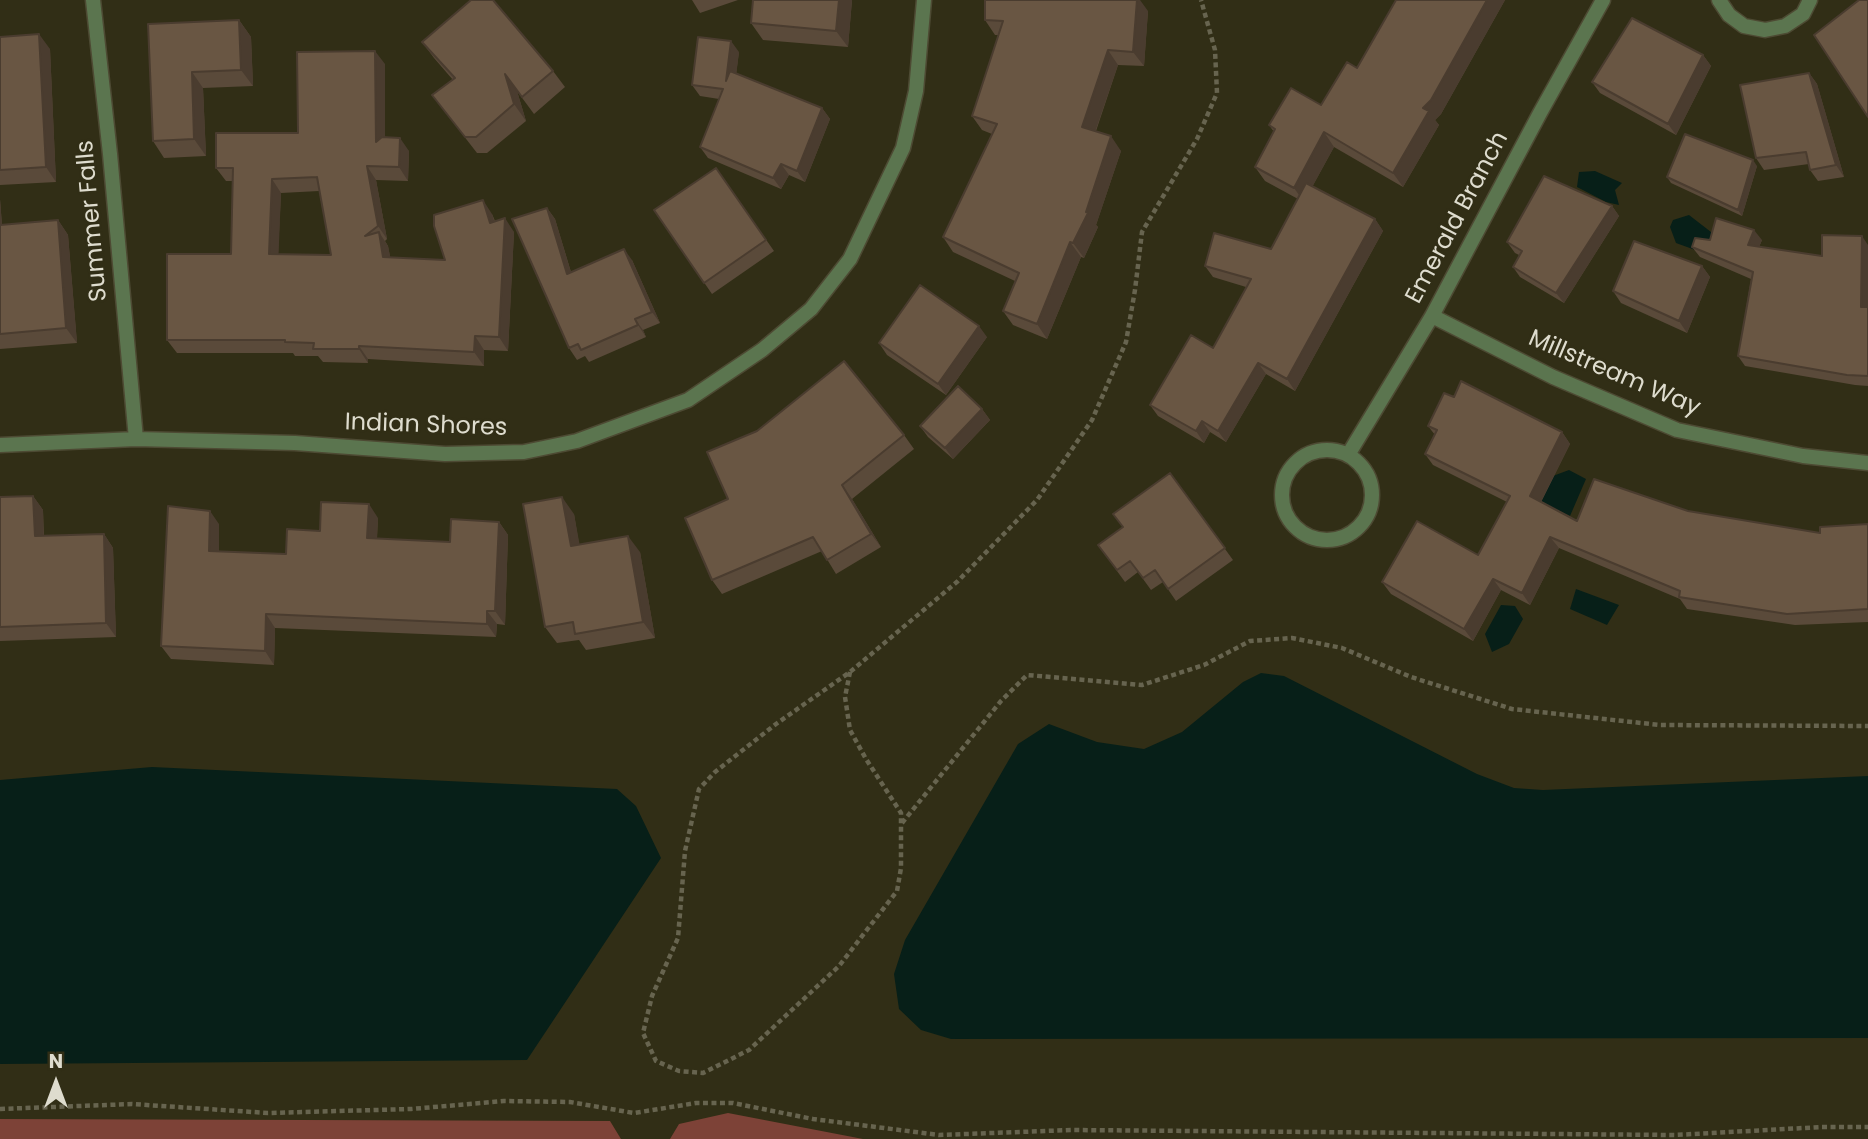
<!DOCTYPE html>
<html>
<head>
<meta charset="utf-8">
<style>
	body { margin:0 }
	#map { position:relative; width:1868px; height:1139px; overflow:hidden; background:#312e16; font-family:Poppins,sans-serif }
	canvas { display:block }
	.north { position:absolute; left:21px; top:1048px; width:70px; height:70px; -webkit-text-stroke:5px #312e16; paint-order:stroke; rotate:0deg; font-size:19px; font-weight:700; line-height:28px; text-align:center; color:#dedcce }
	.north::after { content:''; display:block; margin:auto; width:24px; height:32px; background:#dedcce; clip-path:polygon(50% 0,100% 100%,50% 72%,0 100%) }
</style>
</head>
<body>
<div id="map">
<canvas width="1868" height="1139"></canvas>
<div class="north">N</div>
</div>
<script>
const context = document.querySelector('canvas').getContext('2d');
context.lineJoin = 'round';
function fillPath(path, color) { context.fillStyle = color; context.fill(path, 'evenodd'); }
const shape = rows => new Path2D(rows.map(r => 'M' + r).join(''));
function trace(path, color, width, dash) { context.strokeStyle = color; context.lineWidth = width; context.lineCap = dash ? 'butt' : 'round'; context.setLineDash(dash || []); context.stroke(path); }
function write(font, color, halo, rows, align = 'center') {
  context.font = font + ' Poppins,sans-serif'; context.lineWidth = 5; context.setLineDash([]); context.textBaseline = 'middle'; context.strokeStyle = halo; context.fillStyle = color; for (const [text, x, y, turn = 0] of rows) {
    context.save(); context.translate(x, y); context.rotate((+turn || 0) * Math.PI / 180); context.textAlign = isNaN(turn) ? turn : align; if (halo) context.strokeText(text, 0, 0); context.fillText(text, 0, 0); context.restore();
  }
}
fillPath(shape([
	[728,1113,863,1139,670,1139,679,1124],
	[0,1119,610,1121,621,1139,0,1139]
]), '#7d4237');
fillPath(shape([
	[1595,171,1622,183,1615,190,1619,205,1606,202,1577,187,1579,172],
	[1689,215,1711,232,1719,243,1698,251,1676,243,1670,227,1673,220],
	[1569,470,1586,479,1570,516,1534,499,1542,480],
	[1576,589,1619,605,1607,625,1570,609],
	[1501,605,1515,606,1523,619,1509,644,1492,652,1485,634],
	[1261,673,1284,676,1477,774,1514,788,1543,790,1868,776,1868,1038,951,1039,921,1030,899,1009,894,974,905,940,1018,744,1049,724,1097,742,1144,749,1182,732,1243,682],
	[152,767,617,789,636,806,661,858,527,1060,0,1064,0,780]
]), '#071f18');
const minor = shape([
	[93,0,110,154,136,439],
	[1719,0,1729,15,1744,26,1765,30,1785,26,1803,14,1810,0],
	[1432,316,1553,377,1677,430,1803,456,1868,463],
	[0,445,136,439,295,443,445,454,524,452,577,441,688,400,762,350,811,309,850,259,903,148,916,91,924,0],
	'1282 495a45 45 0 1 1 90 0a45 45 0 1 1-90 0Z',
	[1348,455,1432,316,1540,113,1603,0]
]);
trace(minor, '#4d4a33', 17);
trace(shape([
	[850,672,845,697,850,730,866,759,901,813,901,868,897,891,839,966,749,1050,703,1073,679,1071,656,1061,643,1033,652,996,678,938,685,851,699,789,715,772,776,724,850,672,958,581,1037,500,1092,420,1126,342,1135,290,1142,232,1197,139,1217,93,1215,50,1201,0],
	[902,823,1001,701,1027,675,1142,685,1204,665,1250,641,1292,638,1342,648,1411,677,1512,709,1660,725,1868,726],
	[0,1109,132,1104,268,1113,411,1109,504,1101,570,1102,634,1113,696,1103,733,1103,813,1119,939,1135,1072,1130,1675,1135,1822,1127,1868,1127]
]), '#67644f', 4.5, [5, 3.5]);
trace(minor, '#5b754f', 14);
fillPath(shape([
	[692,0,738,0,700,13],
	[852,0,848,47,763,40,751,23],
	[1396,0,1505,0,1441,114,1435,120,1439,125,1403,187,1334,147,1312,187,1375,219,1383,231,1295,391,1266,374,1226,442,1210,432,1204,443,1158,416,1150,405,1213,348,1246,287,1213,277,1205,266,1271,249,1298,199,1265,181,1255,167,1274,132,1269,125,1321,105,1357,68],
	[1148,11,1144,66,1118,65,1096,131,1121,151,1096,225,1098,227,1084,258,1081,257,1047,339,1013,325,1003,311,1015,281,953,252,943,237,992,134,982,130,972,116,999,35,995,35,985,20],
	[239,20,251,37,253,86,203,88,206,156,164,158,153,141,148,24],
	[0,37,50,49,56,182,0,185],
	[422,42,553,71,565,87,534,114,517,91,526,121,487,153,477,153,432,95,453,80,434,58],
	[739,52,736,74,822,108,830,119,805,182,789,175,781,189,708,158,700,147,719,99,700,96,692,85],
	[1703,55,1711,66,1676,135,1600,93,1592,82],
	[385,64,385,137,409,151,408,181,376,180,387,239,385,241,388,246,390,257,445,260,492,214,495,221,514,232,508,351,484,350,484,366,368,359,368,363,323,362,318,356,295,356,293,353,177,353,167,340,231,254,233,181,226,181,216,168,298,133],
	[319,191,331,255,278,254,281,193],
	[1809,73,1817,84,1844,177,1818,181,1810,170,1809,164,1764,170,1756,158],
	[1757,166,1742,216,1671,183,1667,177],
	[716,168,774,251,712,294,654,210],
	[0,199,2,225,58,220,68,235,77,343,0,349],
	[1612,206,1619,216,1564,303,1520,277,1513,267,1519,255,1515,253,1507,242],
	[547,208,555,219,571,272,632,260,660,323,643,330,646,337,589,362,585,356,577,360,569,348],
	[1710,240,1762,240,1759,247,1822,256,1868,245,1868,386,1855,385,1745,366,1738,356,1751,279,1700,257,1692,247],
	[1702,266,1710,277,1687,333,1621,303,1613,291],
	[987,337,946,395,887,355,879,343],
	[1454,397,1562,432,1570,444,1541,502,1577,521,1688,511,1820,533,1868,524,1868,622,1795,625,1687,609,1680,599,1559,548,1530,605,1501,590,1473,641,1391,594,1382,582,1478,555,1507,502,1433,465,1425,454,1435,435,1428,426],
	[982,409,990,420,953,459,928,437,920,426],
	[904,435,914,449,852,499,881,547,836,574,822,551,722,594,712,580,728,499],
	[1170,473,1233,560,1176,601,1163,582,1151,590,1138,572,1125,582,1098,545,1123,527],
	[33,496,43,510,44,536,104,534,113,548,116,637,0,641,0,497],
	[574,514,579,544,640,552,655,638,586,650,579,640,557,643,545,627],
	[378,518,377,539,450,542,499,522,508,535,505,625,497,624,496,637,275,628,274,665,171,659,161,646,219,524,219,551,286,554,320,531]
]), '#5a4a3a');
fillPath(shape([
	[839,0,852,0,848,47,836,31],
	[1137,0,1140,0,1148,11,1144,66,1133,52],
	[1487,0,1505,0,1441,114,1435,120,1439,125,1403,187,1393,173,1423,108],
	[239,20,251,37,253,86,241,70],
	[39,34,50,49,56,182,46,167],
	[731,41,739,52,734,93,726,81],
	[1108,50,1118,65,1092,141,1082,127],
	[375,51,385,64,385,155,376,142],
	[1703,55,1711,66,1676,135,1668,124],
	[192,72,203,88,206,156,194,139],
	[1809,73,1817,84,1844,177,1836,165],
	[505,74,517,91,526,121,514,104],
	[822,108,830,119,805,182,797,171],
	[1324,132,1334,147,1304,202,1294,188],
	[1111,136,1121,151,1096,225,1098,227,1084,258,1073,243,1086,212],
	[400,138,409,151,408,181,399,167],
	[1753,160,1757,166,1742,216,1738,210],
	[781,164,789,175,781,189,773,178],
	[367,166,376,180,387,239,378,226],
	[272,179,281,193,278,268,269,254],
	[0,199,3,240,0,236],
	[483,200,492,214,499,236,490,223],
	[1612,206,1619,216,1564,303,1556,293],
	[547,208,555,219,575,286,567,274],
	[505,218,514,232,508,351,499,337],
	[1375,219,1383,231,1295,391,1287,379],
	[58,220,68,235,77,343,66,328],
	[1754,230,1762,240,1755,256,1748,245],
	[379,232,388,246,393,270,383,257],
	[1862,236,1868,245,1868,316,1861,307],
	[1070,242,1081,257,1047,339,1037,324],
	[624,249,632,260,660,323,652,312],
	[1702,266,1710,277,1687,333,1679,321],
	[635,319,643,330,646,337,638,325],
	[979,326,987,337,946,395,938,384],
	[475,336,484,350,484,366,474,352],
	[359,346,368,359,368,363,359,349],
	[1258,363,1266,374,1226,442,1218,431],
	[982,409,990,420,953,459,945,448],
	[1202,421,1210,432,1204,443,1196,431],
	[1562,432,1570,444,1538,508,1530,496],
	[842,485,852,499,881,547,871,534],
	[33,496,43,510,44,550,35,536],
	[562,497,574,514,583,563,571,546],
	[369,504,378,518,376,552,367,538],
	[210,511,219,524,219,564,209,551],
	[499,522,508,535,505,625,495,611],
	[104,534,113,548,116,637,106,623],
	[628,536,640,552,655,638,643,622],
	[1550,537,1559,548,1530,605,1522,593],
	[1493,579,1501,590,1473,641,1464,629],
	[487,611,497,624,496,637,487,624],
	[266,614,275,628,274,665,265,651]
]), '#4a3c2f');
const building = shape([
	[471,0,493,0,553,71,522,97,505,74,514,104,476,137,465,137,432,95,455,78,422,42,471,0],
	[753,0,839,0,836,31,751,23,753,0],
	[985,0,1137,0,1133,52,1108,50,1082,127,1111,136,1086,212,1088,213,1073,243,1070,242,1037,324,1003,311,1019,273,943,237,997,124,972,116,1003,21,985,20,985,0],
	[1396,0,1487,0,1431,100,1423,108,1429,111,1393,173,1324,132,1294,188,1255,167,1275,129,1269,125,1291,88,1321,105,1347,62,1357,68,1396,0],
	[1859,0,1868,0,1868,117,1814,35,1859,0],
	[1632,18,1703,55,1668,124,1592,82,1632,18],
	[239,20,241,70,192,72,194,139,153,141,148,24,239,20],
	[39,34,46,167,0,170,0,37,39,34],
	[698,37,731,41,726,81,730,71,822,108,797,171,781,164,773,178,700,147,723,89,692,85,698,37],
	[375,51,376,142,382,137,400,138,399,167,367,166,378,226,365,236,379,232,383,257,445,260,434,226,434,215,483,200,490,223,505,218,499,337,475,336,474,352,359,346,359,349,313,349,314,343,285,342,285,340,167,340,167,254,231,254,233,168,216,168,216,133,298,133,297,52,375,51],
	[317,177,331,255,269,254,272,179,317,177],
	[1809,73,1836,165,1810,170,1806,152,1756,158,1740,85,1809,73],
	[1685,134,1753,160,1738,210,1667,177,1685,134],
	[716,168,766,240,704,283,654,210,716,168],
	[1544,176,1612,206,1556,293,1513,267,1522,251,1507,242,1544,176],
	[1306,183,1375,219,1287,379,1258,363,1218,431,1202,421,1196,431,1150,405,1191,335,1213,348,1251,279,1205,266,1214,233,1271,249,1306,183],
	[547,208,567,274,624,249,652,312,635,319,638,325,581,350,578,344,569,348,512,219,547,208],
	[1716,218,1754,230,1748,245,1822,256,1822,235,1862,236,1861,307,1868,307,1868,376,1847,375,1738,356,1753,272,1692,247,1695,238,1710,240,1716,218],
	[58,220,66,328,0,334,0,225,58,220],
	[1634,241,1702,266,1679,321,1613,291,1634,241],
	[920,285,979,326,938,384,879,343,920,285],
	[844,361,904,435,842,485,871,534,827,560,813,537,712,580,685,518,728,499,707,452,757,431,844,361],
	[1461,381,1562,432,1530,496,1577,521,1594,479,1688,511,1820,533,1820,527,1868,524,1868,609,1787,614,1679,597,1680,591,1550,537,1522,593,1493,579,1464,629,1382,582,1417,521,1478,555,1510,496,1425,454,1437,430,1428,426,1444,393,1454,397,1461,381],
	[958,386,982,409,945,448,920,426,958,386],
	[1170,473,1225,548,1168,589,1155,570,1143,578,1130,561,1117,570,1098,545,1123,527,1113,514,1170,473],
	[33,496,35,536,104,534,106,623,0,627,0,497,33,496],
	[562,497,571,546,628,536,643,622,575,634,573,622,545,627,523,504,562,497],
	[321,502,369,504,367,538,450,542,451,519,499,522,495,611,487,611,487,624,266,614,265,651,161,646,168,506,210,511,209,551,286,554,287,529,320,531,321,502]
]);
fillPath(building, '#695643');
trace(building, '#4a3c2f', 2);
write('24px', '#dedcce', '#312e16', [
	["Emerald Branch",1458,218,-62],
	["Summer Falls",93,221,-95],
	["Millstream Way",1614,374,23],
	["Indian Shores",426,426,2]
]);
</script>
</body>
</html>
